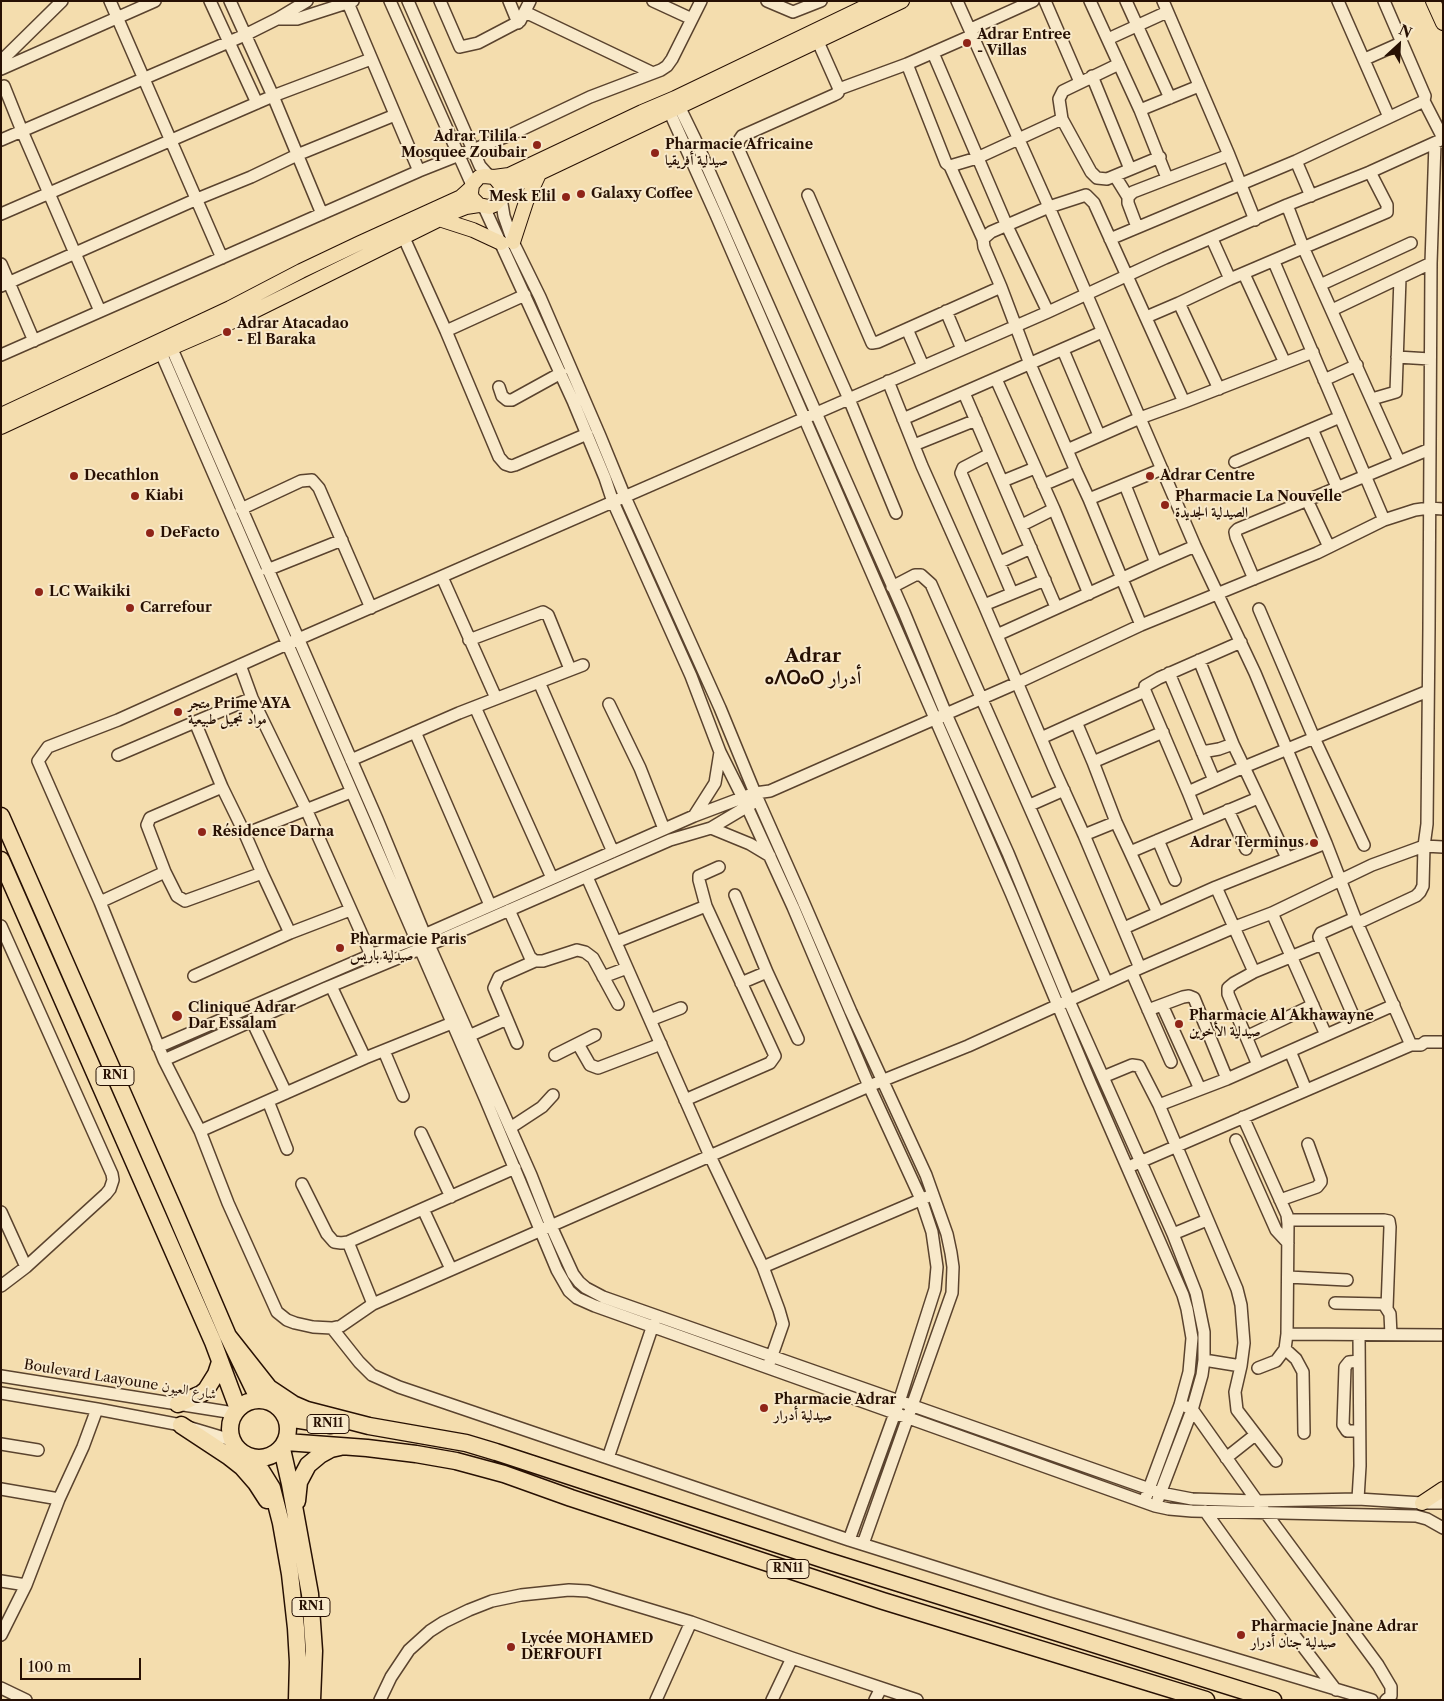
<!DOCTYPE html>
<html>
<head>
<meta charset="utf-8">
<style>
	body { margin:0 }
	#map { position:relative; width:1444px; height:1701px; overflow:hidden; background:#f4ddae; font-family:"Libre Caslon Text",serif }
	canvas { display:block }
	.frame { position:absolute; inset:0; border:2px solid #271003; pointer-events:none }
	.north { position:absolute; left:1374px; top:20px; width:50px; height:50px; -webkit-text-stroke:4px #f8e9ca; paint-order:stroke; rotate:25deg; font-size:14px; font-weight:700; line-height:20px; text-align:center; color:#271003 }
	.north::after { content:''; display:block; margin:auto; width:18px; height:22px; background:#271003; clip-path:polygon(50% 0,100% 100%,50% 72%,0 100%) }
	.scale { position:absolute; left:20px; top:1658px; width:121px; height:22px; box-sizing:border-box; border:2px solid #271003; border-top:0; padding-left:6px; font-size:15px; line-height:18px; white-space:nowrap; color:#271003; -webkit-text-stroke:4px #f8e9ca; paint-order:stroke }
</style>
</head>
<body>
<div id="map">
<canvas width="1444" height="1701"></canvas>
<div class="frame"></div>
<div class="north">N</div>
<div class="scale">100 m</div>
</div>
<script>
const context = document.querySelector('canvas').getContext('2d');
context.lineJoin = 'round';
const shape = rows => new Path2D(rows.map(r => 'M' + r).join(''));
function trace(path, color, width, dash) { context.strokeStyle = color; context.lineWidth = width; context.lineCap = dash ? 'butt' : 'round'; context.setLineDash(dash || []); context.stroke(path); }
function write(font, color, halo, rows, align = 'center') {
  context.font = font + ' "Libre Caslon Text",Amiri,"Noto Sans Tifinagh",serif'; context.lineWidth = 4; context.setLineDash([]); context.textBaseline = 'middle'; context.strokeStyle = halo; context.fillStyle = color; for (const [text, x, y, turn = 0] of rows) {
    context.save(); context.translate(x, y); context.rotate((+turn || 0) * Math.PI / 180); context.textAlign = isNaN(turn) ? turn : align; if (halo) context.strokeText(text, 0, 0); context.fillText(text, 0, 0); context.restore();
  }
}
const minor = shape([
	[110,1,222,258],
	[210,1,257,103],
	[230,1,273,96,322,214],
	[390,1,472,185],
	[408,1,480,166,489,176],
	[440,1,460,47,478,43,520,21,530,1],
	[509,1,518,23],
	[653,1,692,19],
	[767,1,793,12,821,1],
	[957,1,1049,207,1195,546,1255,673,1326,843,1355,918,1411,1045],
	[1045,1,1080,82],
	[1090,1,1140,110,1167,178],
	[1126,1,1170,98],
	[1163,1,1229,155,1255,220],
	[1338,1,1389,117],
	[1384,1,1425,96,1424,101,1443,138],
	[348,3,419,171],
	[525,12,653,73],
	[279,19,297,19,353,1],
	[971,29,1033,1],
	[815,35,839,89,907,64,973,35],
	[1108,39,1167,12],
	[933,53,1007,226,1048,312],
	[1365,59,1401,43],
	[1,61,62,1],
	[907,64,946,163,950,166,977,158,1062,119,1091,172,1097,178,1107,179,1160,157],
	[1,69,155,1],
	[1092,76,1130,169],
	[4,86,22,131,100,311],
	[839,89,838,93,834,95,742,136,738,142,738,148,849,399,896,513],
	[676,100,695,139,904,612,946,714,1008,853,1069,1001,1173,1234,1196,1293,1204,1332,1204,1360,1202,1375,1192,1410,1158,1499],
	[666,104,716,215,1011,893,1090,1082,1183,1295,1187,1309,1192,1338,1189,1372,1180,1405,1146,1497],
	[1140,110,1199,86],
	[1062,119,1059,99,1063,91,1119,64],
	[1443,139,1370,172,1287,205,1165,258,1048,312,287,644,118,720,48,747,38,761,100,902,164,1060,200,1131,228,1203,277,1312,287,1320,295,1323,313,1327,332,1328,341,1326,373,1304,869,1086,968,1046,1140,968,1235,927,1272,913,1372,865,1424,846,1443,847],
	[1,140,245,35,277,19,307,1],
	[1296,161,1311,196],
	[950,166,983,239],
	[1115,176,1128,197],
	[808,195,872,343,878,342,1001,287],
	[501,198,504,216,513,242,540,297,600,436,625,497,720,708,755,793,803,901,851,1012,926,1175,947,1234,951,1253,953,1267,952,1293,863,1544],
	[1287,205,1303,247,1399,461],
	[484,207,573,401,605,478,613,502,691,676,720,752,743,798,793,907,869,1086,921,1199,932,1232,937,1267,935,1289,899,1402,849,1540],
	[1,214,273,96,371,59],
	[1137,227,1128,203,1128,197,1133,192,1229,155],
	[404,238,446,331,499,457,505,464,511,466,515,465,587,434],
	[1110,239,1296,161,1424,101],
	[1212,239,1230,279],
	[1274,262,1384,520],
	[1,264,34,341],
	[1244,274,1285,363],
	[1320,285,1411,243],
	[1,286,197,199,251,177,297,155,395,115],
	[1332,310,1431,263],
	[946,311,962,349],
	[1151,315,1179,303],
	[907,329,923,366],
	[446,331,525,295],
	[168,340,377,819,429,945,531,1175,551,1226,573,1274,579,1282,586,1288,603,1297,1161,1493,1192,1499,1257,1501,1358,1499,1422,1503,1443,1503],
	[158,346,485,1098,557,1270,569,1291,577,1298,595,1306,1155,1506,1169,1509,1192,1511,1416,1516,1427,1519,1443,1528],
	[1063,350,1099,435],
	[1,355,419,171,510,135,590,97,661,70,667,66,672,59,701,1],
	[1397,357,1430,359],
	[996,379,1054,509,1089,594],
	[1324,380,1357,365],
	[888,381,922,466,984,605,1055,771,1084,835,1140,968],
	[499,387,502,396,507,400,512,400,561,373],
	[1219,389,1179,303,1230,279,1387,212,1387,205,1370,172],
	[964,393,1056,607],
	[1372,399,1396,392,1400,278],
	[1184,402,1313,352],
	[903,419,1102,332],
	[1312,429,1337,487],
	[914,445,976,420],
	[1067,450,1140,418,1184,402,1094,203,1086,195,1049,207,991,232,983,239,984,247,1001,287,1030,364,1076,471,1089,499,1141,625],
	[990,454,963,468,961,473,1012,593],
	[1235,462,1340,417],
	[1003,481,1035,468],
	[1043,485,1076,471],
	[1125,485,1156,563,1195,546],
	[1089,499,1162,469],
	[1307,500,1329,547],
	[241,509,301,481,312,480,319,488,371,608],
	[1022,525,1054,509],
	[1000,562,1031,548],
	[267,570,342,540],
	[442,577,496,698],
	[1254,579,1236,537,1235,532,1238,529,1430,449],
	[892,587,915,575,921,575,931,584,1107,983],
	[984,605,1045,580],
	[1259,609,1314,738,1364,845],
	[997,635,1156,563],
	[469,640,543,612,548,615,570,669],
	[1199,660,1233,744],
	[240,665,252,698,306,809,371,955],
	[1169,673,1214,780],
	[539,682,613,852],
	[609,704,640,768,664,829],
	[475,707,552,878],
	[1076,722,1093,762],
	[415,732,490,905],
	[1041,738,1145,691],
	[1202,752,1219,749,1233,744,1244,767,1188,792,1145,691,1145,686,1159,678,1241,642],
	[118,755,195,722],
	[351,760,459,713,583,665],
	[222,787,195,722,252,698],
	[1188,792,1200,822],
	[1030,805,1064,790],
	[1228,810,1246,849],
	[694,816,715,783,720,752],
	[711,828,750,844,770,856],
	[1084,835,1116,822],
	[1158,840,1175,880],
	[1130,852,1116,822,1093,762,1163,732],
	[1287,858,1244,767,1428,691],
	[165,872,147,825,150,818,222,787,245,834],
	[262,873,290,933,350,910],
	[587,877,710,1156,763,1267,779,1310,783,1324,769,1364],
	[735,895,767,972,798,1039],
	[100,902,165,872,177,896,185,901,262,873,245,834,351,792],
	[509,910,530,957,535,961,543,961,577,950,585,952,593,958,618,1004],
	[1158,913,1130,852,1258,798],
	[1272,913,1326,1035],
	[1355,918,1321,933,1319,937,1356,1022],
	[1358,923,1416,896,1420,892,1423,886,1424,846,1427,824,1429,628,1431,263,1435,143],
	[1,926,112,1174,113,1180,110,1189,106,1194,26,1267,1,1286],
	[1124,928,1216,887],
	[616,942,706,906],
	[1254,972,1216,887,1326,843],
	[1132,973,1171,1062],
	[194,976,290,933],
	[603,977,627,968],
	[741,983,767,972],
	[331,986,365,1058],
	[1162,1005,1200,1089],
	[1148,1010,1183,997,1189,996,1194,998,1227,1079],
	[650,1020,681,1008],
	[252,1021,286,1093],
	[471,1035,507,1019],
	[1246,1037,1313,1005],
	[517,1043,494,988,499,977,535,961],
	[578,1044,590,1065,598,1068,661,1044],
	[158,1047,371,955,415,939,694,816,755,793,770,791,836,762,1017,683,1141,625,1317,553,1384,520,1415,510,1429,508,1443,509],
	[384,1051,403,1096],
	[1290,1051,1306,1090],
	[555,1055,595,1035],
	[164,1060,326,988,420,949,670,840,711,828,753,803],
	[1258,1065,1228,994,1228,988,1234,983,1254,972,1322,944],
	[1103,1077,1132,1065,1139,1066,1159,1105,1237,1289,1241,1305,1244,1343,1241,1366,1235,1392,1237,1410,1276,1461],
	[685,1100,770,1063,775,1056,706,906,699,880,699,876,719,867],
	[268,1101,287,1149],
	[1159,1105,1227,1079,1394,1005],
	[1243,1117,1287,1215,1288,1224,1287,1334,1285,1349,1276,1361,1258,1368],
	[510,1128,542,1107,553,1095],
	[200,1131,365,1058,452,1023],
	[421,1133,451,1197],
	[1236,1140,1276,1230,1288,1243],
	[1133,1165,1411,1045,1421,1045,1425,1042,1443,1042],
	[302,1184,327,1234,334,1242,341,1243,348,1242,515,1168],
	[1280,1200,1317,1187,1321,1182,1321,1180,1308,1144],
	[423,1209,451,1269],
	[1,1212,26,1267],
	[1288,1220,1384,1220,1389,1221,1390,1227,1387,1308],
	[1173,1234,1207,1220],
	[348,1242,373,1304],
	[763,1267,927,1197],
	[1288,1277,1347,1280],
	[1335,1303,1382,1304,1385,1306,1390,1314,1391,1335],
	[332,1328,359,1362,372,1375,399,1387,849,1540,1052,1604,1372,1700],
	[1287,1334,1443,1335],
	[1285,1349,1296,1359,1303,1372,1304,1433],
	[1204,1360,1241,1366],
	[1359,1361,1349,1362,1345,1367,1343,1425,1347,1431,1359,1431],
	[1,1376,234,1413],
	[1,1393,97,1409,181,1425,231,1440],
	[1187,1407,1194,1412,1257,1501,1378,1665,1391,1687,1391,1696,1386,1700],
	[1,1444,38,1450],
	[608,1458,655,1319],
	[1226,1458,1255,1435],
	[1,1489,59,1499],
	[1358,1499,1360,1466,1359,1335],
	[1205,1511,1288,1627,1336,1690],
	[1,1581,26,1585],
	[1,1635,26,1585,59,1499,83,1447,97,1409],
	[1,1688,26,1700],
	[380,1700,391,1677,409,1650,430,1631,444,1622,469,1610,492,1601,521,1595,569,1590,588,1591,691,1622,792,1658,917,1700],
	[656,1700,691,1622],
	[772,1700,792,1658],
	[875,1700,881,1688]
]);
const major = shape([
	[1433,1,1443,23],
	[494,177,509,175,642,112,675,98,877,1],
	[502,193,525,180,902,1],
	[439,219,473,230,501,243],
	[513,242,526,202,539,174],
	[1,415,230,308,301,271,360,243,461,197,471,188],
	[1,427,171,348,238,319,456,211,466,207,479,205,489,207,494,205,501,198,502,193,500,184,494,177,484,176,479,177,472,185,471,193,472,198,479,205],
	[1422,1503,1443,1489]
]);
const highway = shape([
	[1,816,174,1210,228,1336,259,1400],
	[1,860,213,1342,238,1409],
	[228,1336,269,1388,293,1404,307,1410,369,1426,466,1443,496,1452,828,1561,1273,1700],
	'230 1429a29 29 0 1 1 58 0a29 29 0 1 1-58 0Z',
	[178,1404,201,1394,206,1390,216,1374,220,1362],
	[287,1418,331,1425],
	[181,1425,228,1456,242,1467,256,1483,267,1500],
	[286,1442,367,1448,416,1454,456,1461,504,1474,571,1498,883,1601,1206,1700],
	[282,1449,290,1484,310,1594,314,1651,312,1700],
	[254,1459,272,1488,281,1523,290,1574,296,1628,298,1662,297,1700],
	[297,1501,299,1482,308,1465,320,1455,331,1449,340,1447]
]);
trace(minor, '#5a432e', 14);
trace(major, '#271003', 16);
trace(highway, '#271003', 19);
trace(minor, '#f8e9ca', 11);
trace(major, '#f4ddae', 14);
trace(highway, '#f4ddae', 16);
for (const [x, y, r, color] of [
	[967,43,5,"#8f2418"],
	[537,145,5,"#8f2418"],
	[655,153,5,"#8f2418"],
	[581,194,5,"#8f2418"],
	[566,197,5,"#8f2418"],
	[227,332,5,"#8f2418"],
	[74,476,5,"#8f2418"],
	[1150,476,5,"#8f2418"],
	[135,496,5,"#8f2418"],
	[1165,505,5,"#8f2418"],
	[150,533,5,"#8f2418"],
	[39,592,5,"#8f2418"],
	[130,608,5,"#8f2418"],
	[178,712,5,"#8f2418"],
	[202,832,5,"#8f2418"],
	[1314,843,5,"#8f2418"],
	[340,948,5,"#8f2418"],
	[177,1016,6,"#8f2418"],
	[1179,1024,5,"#8f2418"],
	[764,1408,5,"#8f2418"],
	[1241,1635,5,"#8f2418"],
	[511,1647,5,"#8f2418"]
]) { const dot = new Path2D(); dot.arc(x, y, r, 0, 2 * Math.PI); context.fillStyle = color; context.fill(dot); trace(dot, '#f8e9ca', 2); }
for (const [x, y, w] of [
	[115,1076,38],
	[328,1424,42],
	[788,1569,42],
	[311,1607,38]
]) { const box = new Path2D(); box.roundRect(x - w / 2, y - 9.5, w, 19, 4); context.fillStyle = '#f8e9ca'; context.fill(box); trace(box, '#271003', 1); }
write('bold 12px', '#271003', null, [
	["RN1",115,1076],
	["RN11",328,1424],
	["RN11",788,1569],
	["RN1",311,1607]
]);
write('bold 14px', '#271003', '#f8e9ca', [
	["Adrar Entree",977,35],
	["- Villas",977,51],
	["Adrar Tilila -",527,137,"right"],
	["Mosquee Zoubair",527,153,"right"],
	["Pharmacie Africaine",665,145],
	["صيدلية أفريقيا",665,161],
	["Galaxy Coffee",591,194],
	["Mesk Elil",556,197,"right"],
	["Adrar Atacadao",237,324],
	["- El Baraka",237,340],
	["Decathlon",84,476],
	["Adrar Centre",1160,476],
	["Kiabi",145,496],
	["Pharmacie La Nouvelle",1175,497],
	["الصيدلية الجديدة",1175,513],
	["DeFacto",160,533],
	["LC Waikiki",49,592],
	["Carrefour",140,608],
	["متجر Prime AYA",188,704],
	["مواد تجميل طبيعية",188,720],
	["Résidence Darna",212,832],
	["Adrar Terminus",1304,843,"right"],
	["Pharmacie Paris",350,940],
	["صيدلية باريس",350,956],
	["Clinique Adrar",188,1008],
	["Dar Essalam",188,1024],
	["Pharmacie Al Akhawayne",1189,1016],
	["صيدلية الأخوين",1189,1032],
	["Pharmacie Adrar",774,1400],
	["صيدلية أدرار",774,1416],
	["Pharmacie Jnane Adrar",1251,1627],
	["صيدلية جنان أدرار",1251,1643],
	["Lycée MOHAMED",521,1639],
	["DERFOUFI",521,1655]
], 'left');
write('14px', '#271003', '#f8e9ca', [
	["Boulevard Laayoune شارع العيون",120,1380,9]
]);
write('bold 19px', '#271003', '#f8e9ca', [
	["Adrar",813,657],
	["ⴰⴷⵔⴰⵔ أدرار",813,679]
]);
</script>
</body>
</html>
